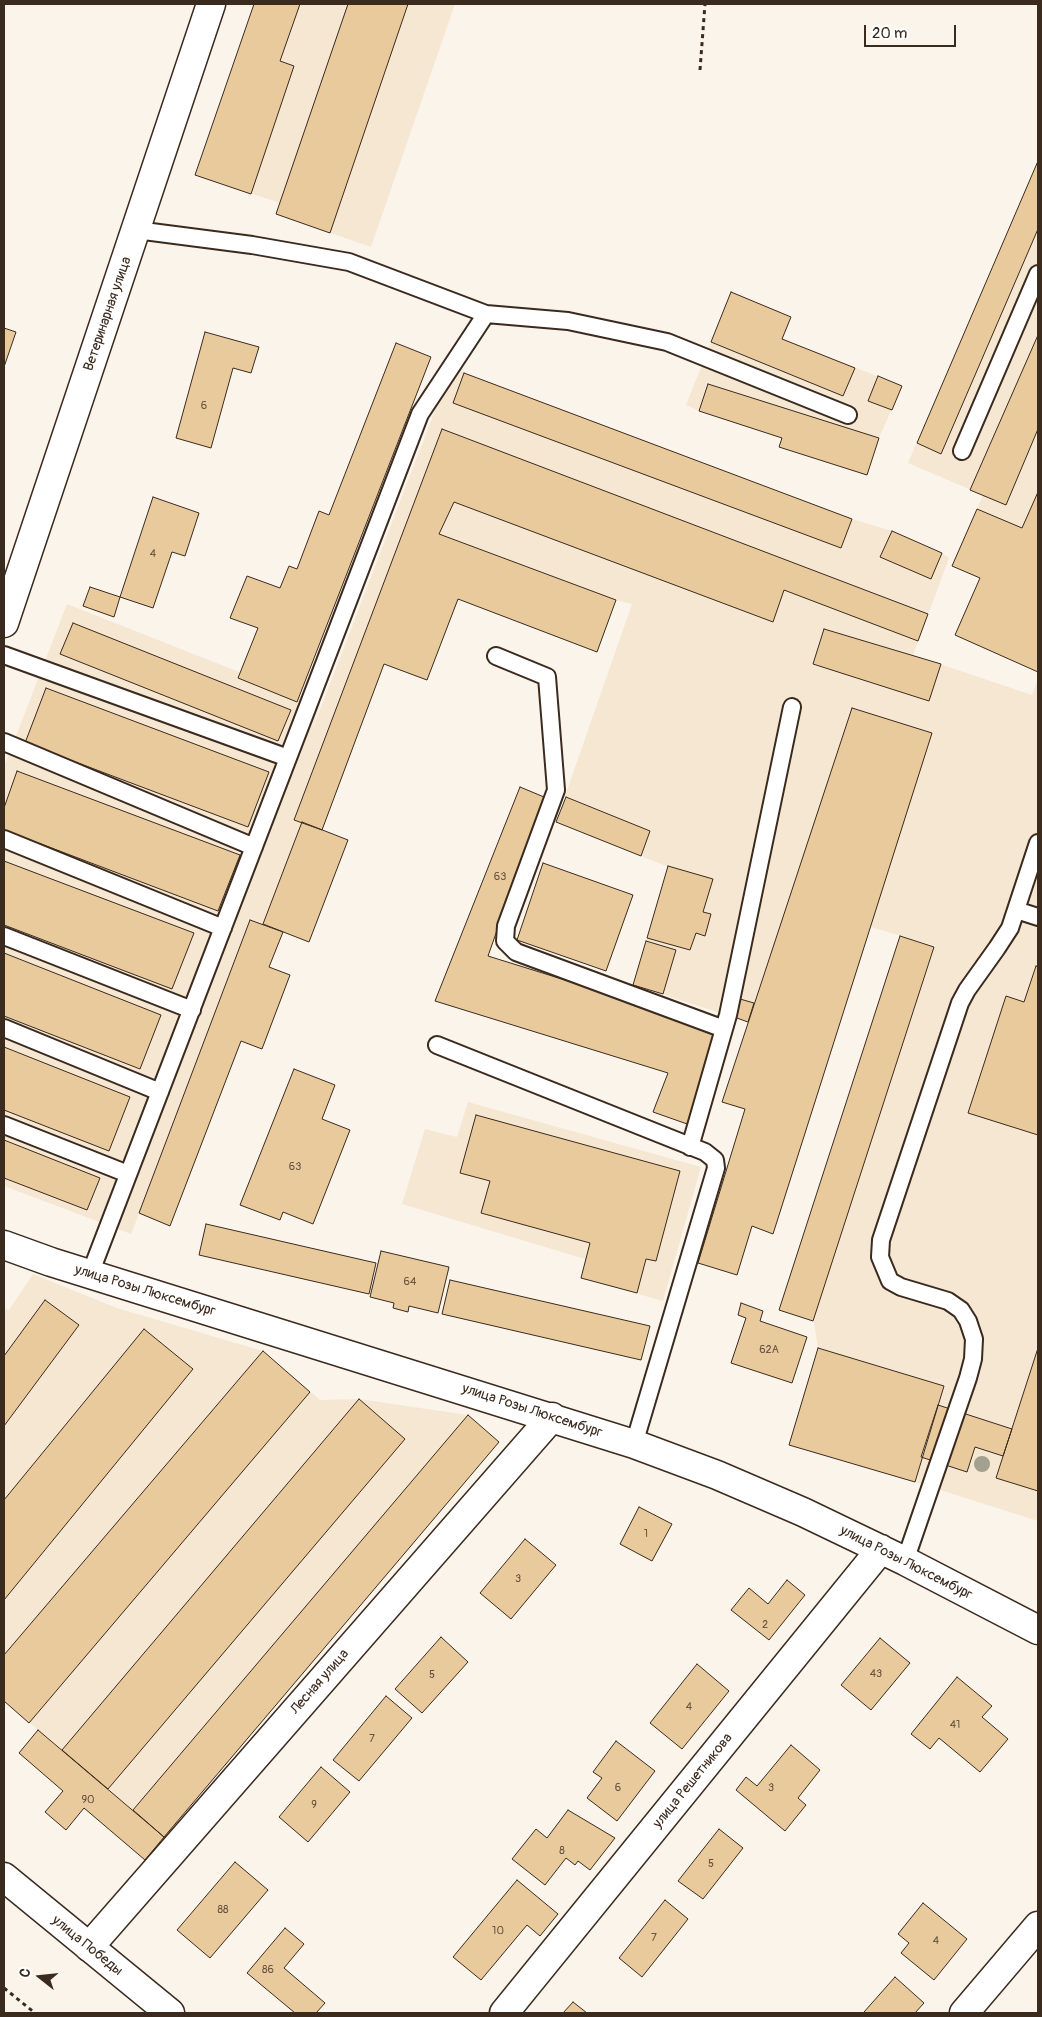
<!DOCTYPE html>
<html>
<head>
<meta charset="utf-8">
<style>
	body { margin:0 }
	#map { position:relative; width:1042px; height:2017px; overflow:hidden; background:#fbf4eb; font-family:Pangolin,sans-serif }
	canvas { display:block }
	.frame { position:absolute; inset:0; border:5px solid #3b2a1e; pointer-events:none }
	.north { position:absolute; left:15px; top:1952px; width:50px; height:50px; -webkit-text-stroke:4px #fff; paint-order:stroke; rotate:286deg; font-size:14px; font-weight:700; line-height:20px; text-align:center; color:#3b2a1e }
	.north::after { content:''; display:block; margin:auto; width:18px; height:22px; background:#3b2a1e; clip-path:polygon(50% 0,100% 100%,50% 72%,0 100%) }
	.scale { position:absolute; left:864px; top:25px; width:92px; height:22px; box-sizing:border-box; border:2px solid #3b2a1e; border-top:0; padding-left:6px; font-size:15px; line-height:18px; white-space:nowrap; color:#3b2a1e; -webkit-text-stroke:4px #fff; paint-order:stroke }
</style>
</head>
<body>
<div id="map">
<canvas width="1042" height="2017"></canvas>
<div class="frame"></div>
<div class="north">С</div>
<div class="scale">20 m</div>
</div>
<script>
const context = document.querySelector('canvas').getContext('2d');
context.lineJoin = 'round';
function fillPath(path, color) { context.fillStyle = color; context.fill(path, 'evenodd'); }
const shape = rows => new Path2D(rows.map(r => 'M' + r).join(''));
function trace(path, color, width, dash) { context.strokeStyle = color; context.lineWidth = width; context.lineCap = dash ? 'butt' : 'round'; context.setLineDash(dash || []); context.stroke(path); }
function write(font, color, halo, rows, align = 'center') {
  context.font = font + ' Pangolin,sans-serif'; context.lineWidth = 5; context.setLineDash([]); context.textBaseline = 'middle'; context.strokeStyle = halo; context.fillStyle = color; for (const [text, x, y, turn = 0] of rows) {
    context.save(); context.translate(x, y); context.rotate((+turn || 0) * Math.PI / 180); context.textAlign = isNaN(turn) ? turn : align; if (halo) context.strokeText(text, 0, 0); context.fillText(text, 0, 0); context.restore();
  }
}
fillPath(shape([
	[254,4,455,4,371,247,276,214,280,203,195,175],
	[1038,161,1038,604,952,566,983,495,908,463],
	[731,292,791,317,783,339,902,386,879,438,867,475,779,447,782,437,699,411,686,405],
	[452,366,464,373,852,519,892,531,942,553,949,558,913,655,1032,695,1038,679,1038,1521,915,1482,944,1386,818,1348,813,1317,935,946,871,927,850,992,765,971,748,1022,633,985,668,867,641,856,650,831,565,796,632,604,616,600,440,534,384,664,322,830,302,823,263,924,283,932,269,967,290,975,262,1049,241,1041,170,1226,139,1214,131,1234,4,1186,4,767,67,604,320,704,311,733],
	[468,1102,701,1167,663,1301,581,1278,585,1259,402,1204,425,1129,457,1137],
	[33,1274,117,1308,263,1351,320,1400,359,1399,468,1415,499,1442,164,1837,4,1701,4,1308,9,1310]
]), '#f6e7d3');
const building = shape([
	[254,4,300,4,280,61,294,66,251,194,195,175,254,4],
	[348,4,408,4,330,233,276,214,348,4],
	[1038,161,1038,229,941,454,917,443,1038,161],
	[731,292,791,317,782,339,855,368,843,396,711,342,731,292],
	[4,328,16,332,4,367,4,328],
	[205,332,259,347,251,373,233,368,211,448,176,438,205,332],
	[1038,335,1038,429,1006,505,970,490,1038,335],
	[396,343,431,357,297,702,238,678,258,628,230,618,247,576,280,588,289,566,297,569,319,511,329,515,396,343],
	[464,373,852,519,841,548,453,403,464,373],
	[878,376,902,386,892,410,868,401,878,376],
	[708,384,879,438,867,475,779,447,782,438,699,411,708,384],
	[442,429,928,614,918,641,784,590,773,622,454,502,439,534,616,600,597,652,458,599,427,680,384,664,322,830,294,820,442,429],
	[1038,492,1038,672,955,635,980,578,952,566,977,509,1022,528,1038,492],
	[153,497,199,513,185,556,172,552,153,608,120,597,153,497],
	[892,531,942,553,931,579,880,557,892,531],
	[90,587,120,597,114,617,83,606,90,587],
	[73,623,291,710,278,741,60,654,73,623],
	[824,629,941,664,929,701,813,664,824,629],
	[46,688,269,772,248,827,25,743,46,688],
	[852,708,932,733,773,1234,752,1226,737,1275,698,1263,745,1109,722,1102,852,708],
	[17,771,240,855,218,911,4,830,4,808,17,771],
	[520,787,544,797,488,956,716,1027,690,1125,653,1112,668,1073,435,1001,520,787],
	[566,797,650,831,641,856,556,822,566,797],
	[302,822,348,840,309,942,263,924,302,822],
	[4,861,194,933,172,989,4,925,4,861],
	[543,863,633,895,606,971,517,940,543,863],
	[668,866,713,879,703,912,711,914,705,936,696,933,690,950,647,938,668,866],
	[250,920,283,932,269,967,290,975,262,1049,241,1041,170,1226,139,1213,250,920],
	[900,936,934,947,813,1321,779,1310,900,936],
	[646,941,676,950,663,994,633,985,646,941],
	[4,953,161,1015,140,1069,4,1016,4,953],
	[1036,966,1038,967,1038,1135,968,1113,1006,996,1024,1002,1036,966],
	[740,999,754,1003,748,1022,734,1017,740,999],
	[4,1047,130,1097,109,1151,4,1110,4,1047],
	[294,1069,335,1085,322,1119,350,1130,313,1224,283,1212,280,1220,240,1205,294,1069],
	[476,1115,680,1171,656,1261,646,1259,637,1293,581,1278,590,1243,481,1213,490,1181,460,1173,476,1115],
	[4,1140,100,1178,87,1210,4,1178,4,1140],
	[206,1224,376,1263,369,1294,199,1255,206,1224],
	[381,1251,449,1267,438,1313,409,1306,408,1312,393,1308,394,1303,370,1297,381,1251],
	[450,1280,650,1326,641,1360,442,1314,450,1280],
	[45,1300,79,1325,4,1426,4,1356,45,1300],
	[741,1303,763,1311,760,1321,807,1337,792,1383,731,1363,746,1318,738,1315,741,1303],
	[144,1329,193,1369,4,1600,4,1500,144,1329],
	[818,1348,944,1386,915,1482,789,1445,818,1348],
	[1038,1348,1038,1491,996,1478,1038,1348],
	[263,1351,310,1392,29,1723,4,1701,4,1655,263,1351],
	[359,1399,405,1439,108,1789,62,1750,359,1399],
	[938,1405,1012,1429,1003,1456,975,1447,967,1472,921,1457,938,1405],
	[468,1415,499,1442,164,1837,133,1810,468,1415],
	[639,1507,672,1524,652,1561,620,1544,639,1507],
	[525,1539,556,1565,511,1619,480,1593,525,1539],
	[787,1580,805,1595,769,1640,731,1610,749,1588,768,1604,787,1580],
	[441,1637,468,1662,422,1713,395,1689,441,1637],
	[880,1638,910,1663,871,1710,841,1685,880,1638],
	[697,1664,729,1691,682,1749,650,1723,697,1664],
	[957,1677,992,1706,982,1717,1008,1739,980,1772,939,1738,930,1749,911,1734,957,1677],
	[386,1696,412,1718,359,1781,333,1760,386,1696],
	[38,1730,164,1837,145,1860,84,1808,66,1830,45,1812,63,1791,19,1753,38,1730],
	[616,1741,655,1771,617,1821,587,1798,602,1778,593,1772,616,1741],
	[791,1745,820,1770,798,1798,806,1805,785,1831,736,1790,746,1777,757,1786,791,1745],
	[321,1767,350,1792,308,1842,279,1817,321,1767],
	[568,1810,615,1838,590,1870,578,1861,575,1865,566,1858,545,1885,512,1859,536,1829,547,1838,568,1810],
	[719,1829,743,1848,703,1899,678,1881,719,1829],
	[235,1862,268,1890,210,1958,177,1930,235,1862],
	[517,1880,558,1914,540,1936,527,1925,481,1980,453,1957,517,1880],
	[665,1900,688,1919,642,1977,619,1958,665,1900],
	[923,1903,967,1939,934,1980,901,1953,909,1943,898,1934,923,1903],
	[285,1928,304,1944,284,1968,325,2003,316,2013,295,2013,247,1973,285,1928],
	[895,1977,924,2003,915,2013,866,2013,864,2012,895,1977],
	[573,2002,587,2013,563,2013,573,2002]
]);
fillPath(building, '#e9ca9c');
trace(building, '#3b2a1e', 1);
const service = shape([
	[136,230,252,245,349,262,486,314,568,321,667,342,848,415],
	[962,451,1038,274],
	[4,655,288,758],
	[496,656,547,677,556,790,506,926,505,941,516,952,724,1029],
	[4,742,254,847],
	[4,839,223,928],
	[1016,910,1038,917],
	[4,936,192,1010],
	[4,1028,160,1092],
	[437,1045,705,1152,715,1160,716,1168,634,1444],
	[4,1125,128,1174],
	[690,1147,728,1015,792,707],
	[90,1274,420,414,486,314],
	[905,1561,968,1378,973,1359,974,1339,968,1321,961,1310,948,1301,901,1287,890,1281,880,1257,881,1240,960,1003,967,990,997,948,1010,928,1038,843]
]);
const minor = shape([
	[4,623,211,4],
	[4,1245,51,1262,634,1444,717,1475,803,1512,905,1561,1038,1630],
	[89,1947,552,1417],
	[504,2013,881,1549],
	[964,2013,1038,1926]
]);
const tertiary = shape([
	[4,1877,170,2013]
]);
trace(service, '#3b2a1e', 20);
trace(minor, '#3b2a1e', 31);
trace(tertiary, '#3b2a1e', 31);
trace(shape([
	[700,70,705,4],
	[4,1988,35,2013]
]), '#3b2a1e', 3, [4, 4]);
trace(service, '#fff', 16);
trace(minor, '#fff', 28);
trace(tertiary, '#fff', 28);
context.fillStyle = '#a2a08e';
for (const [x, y] of [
	[982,1464]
]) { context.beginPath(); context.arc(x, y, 8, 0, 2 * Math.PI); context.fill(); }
write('11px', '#66523e', null, [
	["6",204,406],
	["4",153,554],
	["63",500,877],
	["63",295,1167],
	["64",410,1282],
	["62А",769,1350],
	["1",646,1534],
	["3",518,1579],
	["2",765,1625],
	["43",876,1674],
	["5",432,1675],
	["4",689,1707],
	["41",955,1725],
	["7",372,1739],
	["6",618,1788],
	["3",771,1788],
	["90",88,1800],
	["9",314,1805],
	["8",562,1851],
	["5",711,1864],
	["88",223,1910],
	["10",498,1931],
	["7",654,1938],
	["4",936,1941],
	["86",268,1970]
]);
write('14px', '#3b2a1e', '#fff', [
	["Ветеринарная улица",108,314,-71],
	["улица Розы Люксембург",145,1291,17],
	["улица Розы Люксембург",532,1411,18],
	["улица Розы Люксембург",906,1563,27],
	["Лесная улица",320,1682,-49],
	["улица Решетникова",693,1781,-51],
	["улица Победы",87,1946,39]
]);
</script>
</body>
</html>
